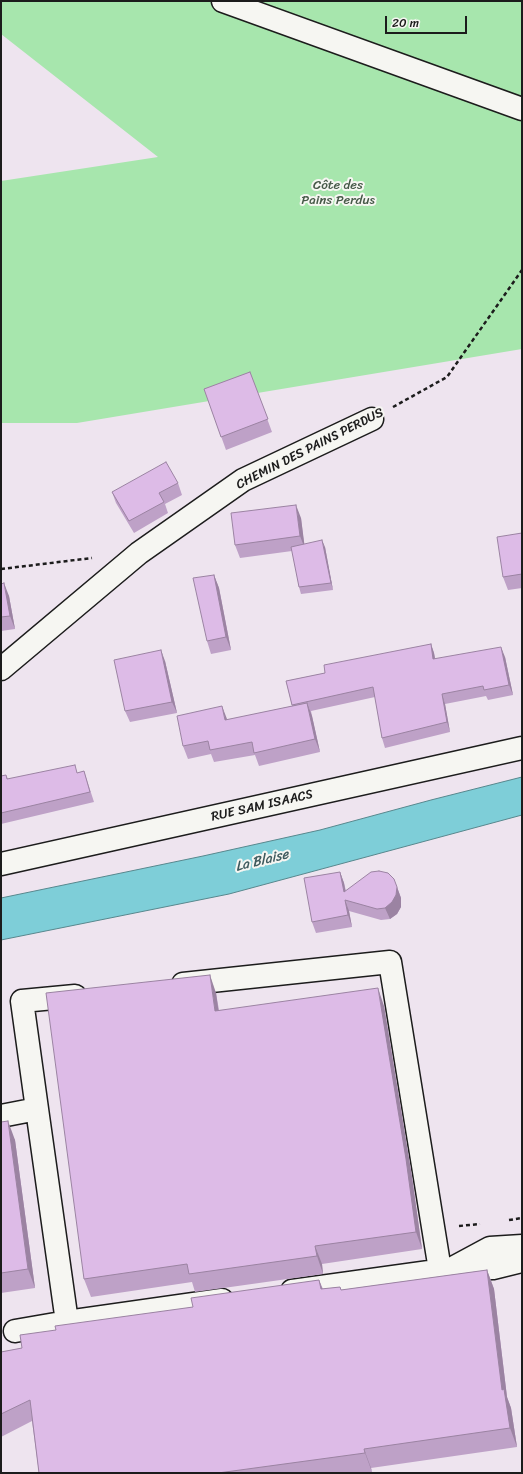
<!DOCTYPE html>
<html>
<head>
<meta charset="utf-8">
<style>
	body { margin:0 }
	#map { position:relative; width:523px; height:1474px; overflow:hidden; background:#eee4ef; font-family:Sriracha,sans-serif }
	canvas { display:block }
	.frame { position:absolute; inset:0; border:2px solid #1c1c1c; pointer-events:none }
	.scale { position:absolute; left:385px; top:16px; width:82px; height:18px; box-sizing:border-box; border:2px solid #1c1c1c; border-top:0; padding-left:5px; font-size:12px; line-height:14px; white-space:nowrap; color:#1c1c1c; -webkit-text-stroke:3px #f6f6f2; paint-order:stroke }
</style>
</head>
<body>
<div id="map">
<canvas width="523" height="1474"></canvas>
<div class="frame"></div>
<div class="scale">20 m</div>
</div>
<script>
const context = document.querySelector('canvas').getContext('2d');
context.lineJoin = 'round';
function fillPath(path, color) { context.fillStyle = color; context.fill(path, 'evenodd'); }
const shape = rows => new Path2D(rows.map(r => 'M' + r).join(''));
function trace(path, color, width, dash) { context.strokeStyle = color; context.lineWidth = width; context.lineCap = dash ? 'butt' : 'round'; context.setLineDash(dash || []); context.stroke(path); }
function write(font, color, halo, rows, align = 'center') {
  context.font = font + ' Sriracha,sans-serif'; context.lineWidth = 4; context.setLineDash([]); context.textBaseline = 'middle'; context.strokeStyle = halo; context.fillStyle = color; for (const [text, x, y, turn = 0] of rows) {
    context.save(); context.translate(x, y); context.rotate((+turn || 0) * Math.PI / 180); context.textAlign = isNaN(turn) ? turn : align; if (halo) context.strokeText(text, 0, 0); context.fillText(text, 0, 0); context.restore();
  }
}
fillPath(shape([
	[1,1,522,1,522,349,77,423,1,423,1,181,158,157,1,34]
]), '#a7e6ad');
const water = shape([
	[522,777,522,815,229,894,1,940,1,898,203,856,320,830,431,800,522,777]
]);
fillPath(water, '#7eced8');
trace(water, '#57878d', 1);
const minor = shape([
	[1,669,139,553,243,480,372,419],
	[1,864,522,748],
	[183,984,390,962,440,1270],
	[37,1109,22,1001,75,996],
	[1,1116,37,1109,67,1322,222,1300],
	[454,1269,493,1268,522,1261],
	[292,1291,451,1269,490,1248,522,1246],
	[15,1331,67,1322]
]);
const major = shape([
	[223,1,522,109]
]);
trace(minor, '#1c1c1c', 25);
trace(major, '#1c1c1c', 25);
trace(shape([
	[393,407,447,377,522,270],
	[1,569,92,558],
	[509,1220,522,1218],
	[459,1226,480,1224]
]), '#1c1c1c', 2.5, [4, 3]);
trace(minor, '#f6f6f2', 22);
trace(major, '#f6f6f2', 22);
fillPath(shape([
	[250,372,272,432,226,450,204,389],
	[178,483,182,495,165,504,168,513,134,533,116,503,112,492],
	[301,518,304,544,325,547,333,590,301,594,299,587,292,551,240,558,235,545],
	[522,533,522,588,508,590,503,577],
	[214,575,219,588,231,650,211,654,207,641],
	[1,584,9,596,15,629,1,631],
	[431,644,434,653,435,659,505,657,513,695,488,700,486,696,445,704,450,732,385,748,382,738,375,697,311,711,312,716,320,752,259,766,255,755,214,762,211,754,188,759,183,746,227,720,292,706,286,681,325,673],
	[165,661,177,713,130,722,125,711],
	[84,771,94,802,1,824,1,776,6,775,8,779,78,773],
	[340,872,344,883,346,891,397,887,401,898,401,907,397,914,390,919,381,920,349,911,352,927,316,933,312,922],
	[216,993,219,1010,384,1006,412,1177,422,1249,322,1264,323,1274,195,1292,192,1282,91,1297,84,1279],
	[1,1122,15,1140,35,1288,1,1293],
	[487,1270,494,1289,507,1397,511,1408,517,1447,371,1468,372,1472,361,1473,39,1473,32,1421,1,1437,1,1352,22,1348,56,1330,193,1307,319,1280,323,1289,340,1287,341,1290]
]), '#bea1c7');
fillPath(shape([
	[296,505,301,518,305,549,300,536],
	[322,540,325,547,333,590,331,583],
	[214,575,219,588,231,650,226,637],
	[4,583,9,596,15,629,10,616],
	[431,644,434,653,437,669,433,659],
	[501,647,505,657,513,695,509,685],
	[161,650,165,661,177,713,172,702],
	[442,694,445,704,450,732,447,722],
	[307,703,312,716,320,752,315,739],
	[222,706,227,719,230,733,225,720],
	[340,872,344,883,347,900,344,892],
	[397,887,401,898,401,907,397,914,390,919,385,908],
	[345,900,349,911,352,927,348,915],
	[210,975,216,993,221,1029,215,1011],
	[378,988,384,1006,412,1177,422,1249,416,1232],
	[8,1121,15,1140,35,1288,28,1269],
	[315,1246,322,1264,323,1274,317,1256],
	[487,1270,494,1289,507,1397,511,1408,517,1447,510,1428,502,1390],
	[319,1280,326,1299,321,1289],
	[364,1449,371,1468,372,1472,365,1453]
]), '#9b83a2');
const building = shape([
	[250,372,268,419,221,437,204,389,250,372],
	[166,462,178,483,159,493,164,502,129,521,112,492,166,462],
	[296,505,300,536,235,545,231,513,296,505],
	[522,533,522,574,503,577,497,537,522,533],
	[322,540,331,583,299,587,291,547,322,540],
	[214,575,226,637,207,641,193,578,214,575],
	[4,583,10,616,1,617,1,584,4,583],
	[431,644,433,659,501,647,509,685,484,690,483,686,442,694,447,722,382,738,373,687,292,705,286,681,325,673,324,665,431,644],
	[161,650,172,702,125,711,114,660,161,650],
	[307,703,315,739,254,753,252,742,210,750,208,741,183,746,177,716,222,706,225,720,307,703],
	[75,765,77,773,84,771,90,792,1,813,1,776,6,775,7,779,75,765],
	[379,871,388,873,394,879,397,887,396,895,392,902,385,908,377,909,345,900,348,915,312,922,304,878,340,872,344,892,371,872,379,871],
	[210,975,215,1011,378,988,406,1159,416,1232,315,1246,317,1256,189,1274,187,1264,84,1279,46,993,210,975],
	[8,1121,28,1269,1,1273,1,1122,8,1121],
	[487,1270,502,1390,504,1389,510,1428,364,1449,365,1453,218,1473,39,1473,30,1400,1,1414,1,1352,22,1348,20,1335,56,1330,55,1326,193,1307,191,1298,319,1280,321,1289,340,1287,341,1290,487,1270]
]);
fillPath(building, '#ddbbe7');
trace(building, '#9b83a2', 1);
write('13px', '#465948', '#f6f6f2', [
	["Côte des",338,186],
	["Pains Perdus",338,201]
]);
write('13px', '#1c1c1c', '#f6f6f2', [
	["CHEMIN DES PAINS PERDUS",310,449,-27],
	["RUE SAM ISAACS",262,806,-13]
]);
write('italic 14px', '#3e5a5e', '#f6f6f2', [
	["La Blaise",262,861,-14]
]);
</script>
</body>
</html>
